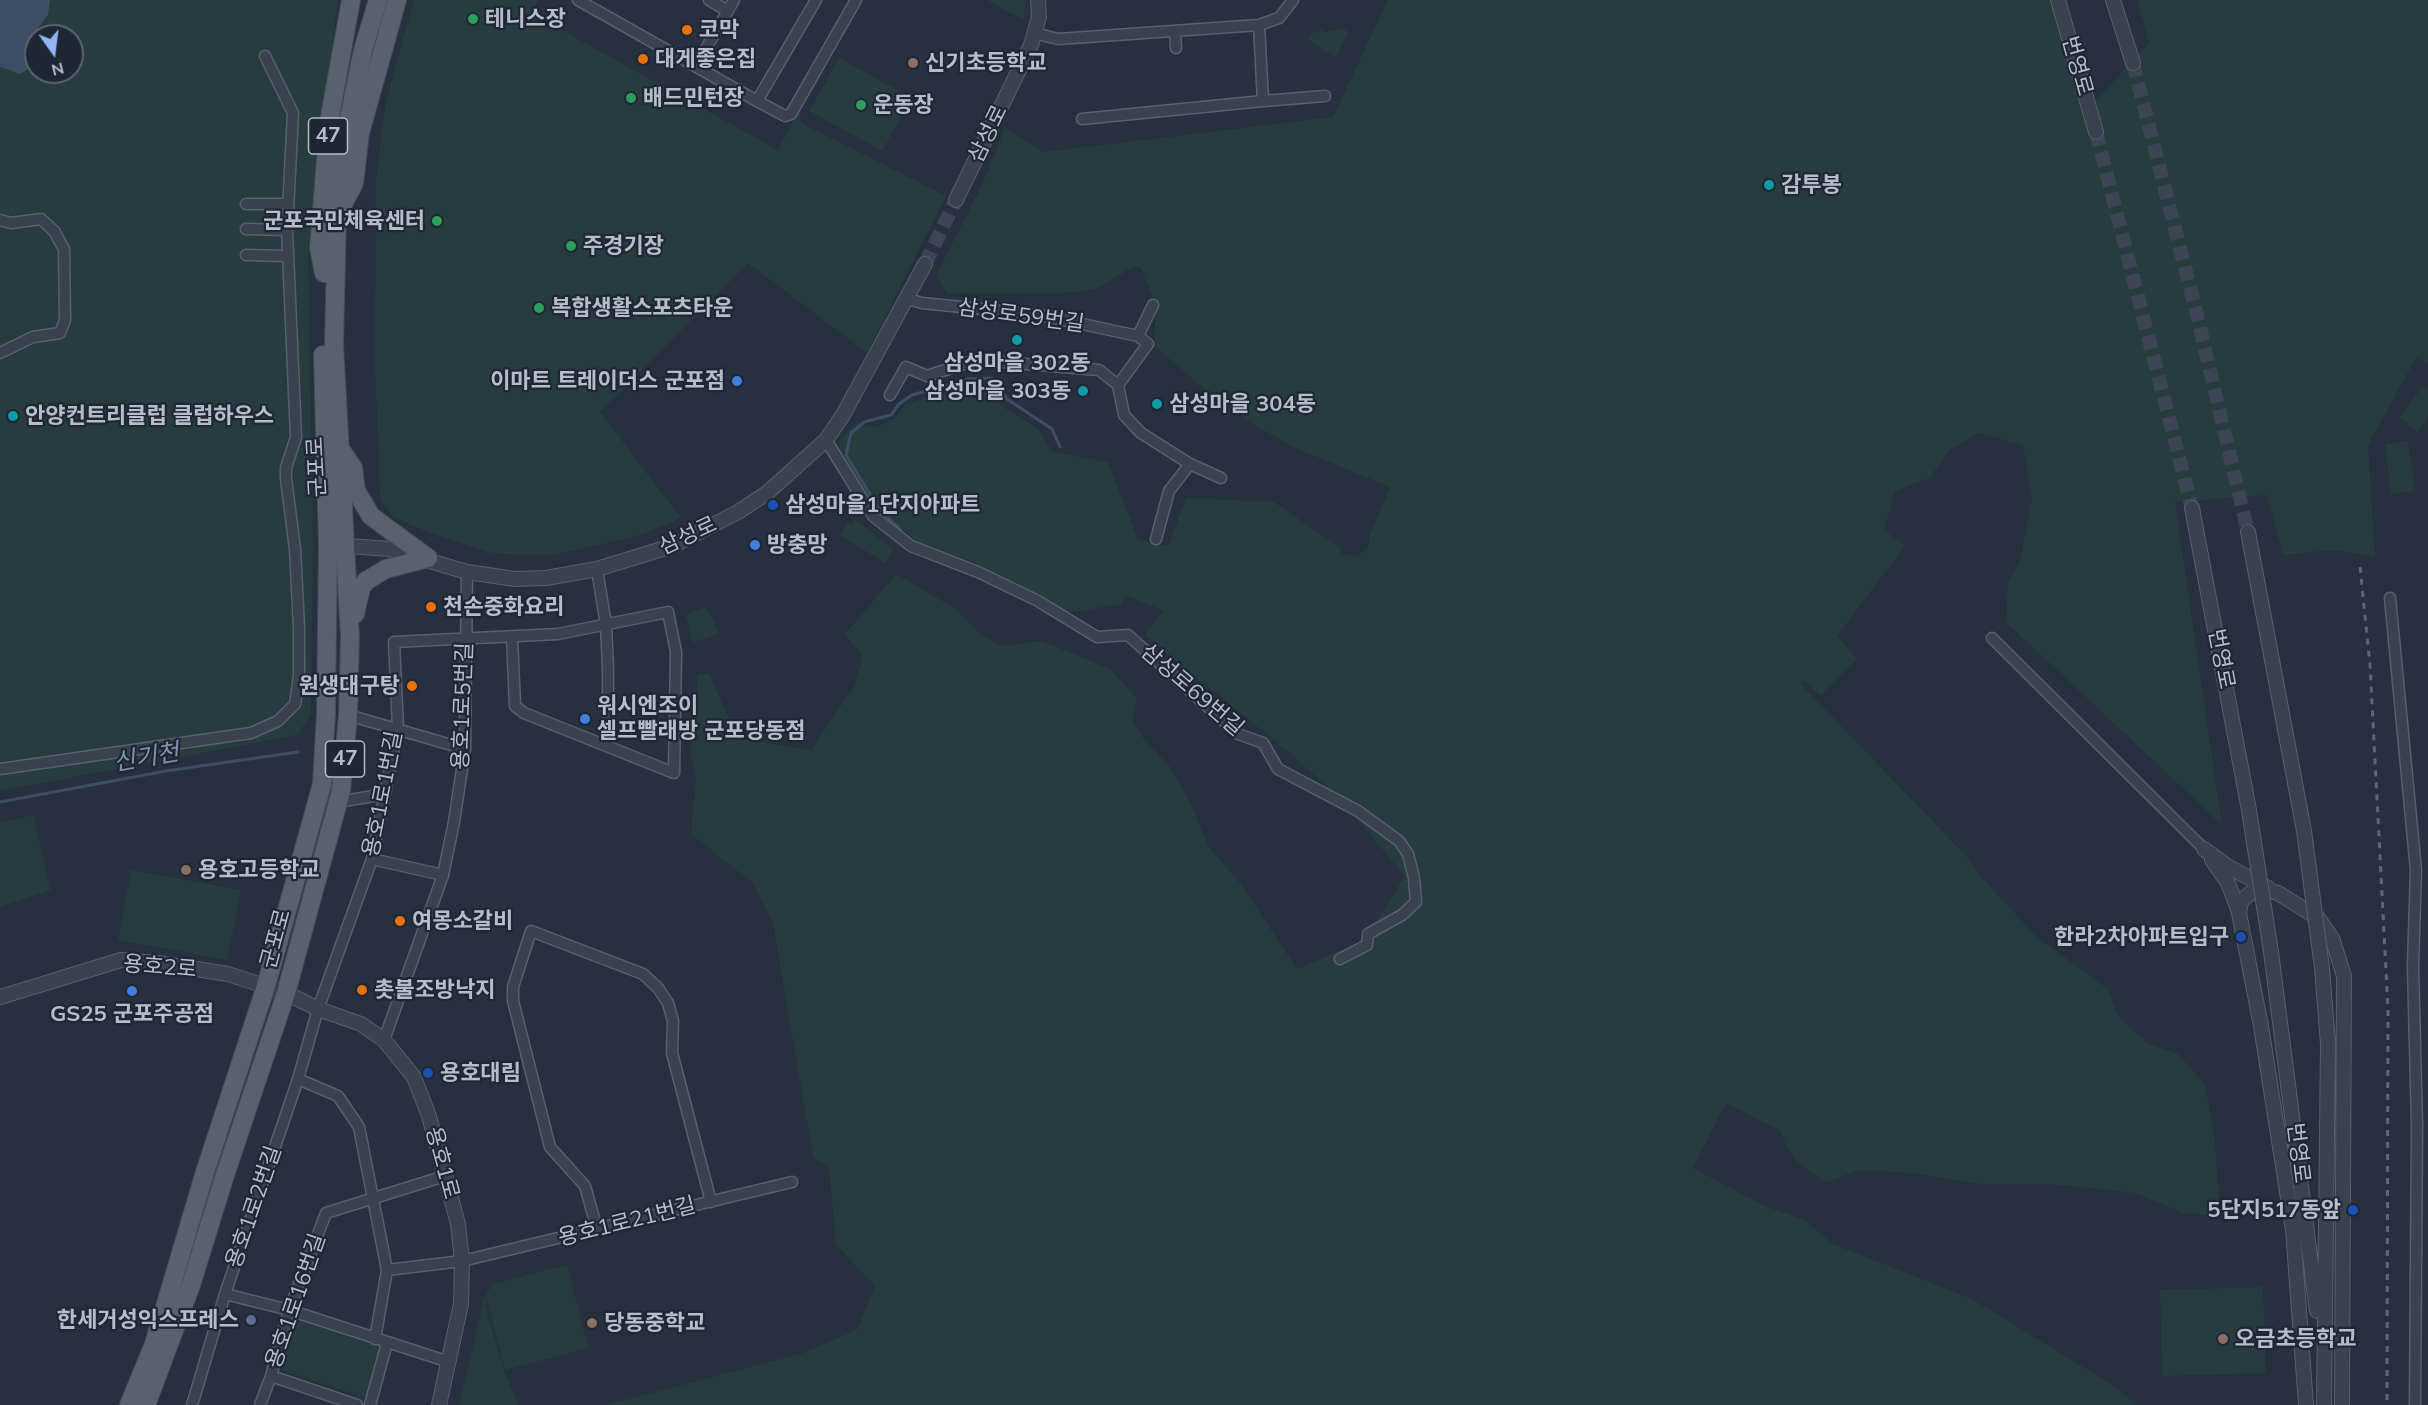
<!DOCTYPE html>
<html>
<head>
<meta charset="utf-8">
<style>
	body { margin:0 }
	#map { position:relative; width:2428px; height:1405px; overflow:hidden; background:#26303e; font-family:Mulish,sans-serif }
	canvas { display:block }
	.north { position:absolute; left:24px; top:24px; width:60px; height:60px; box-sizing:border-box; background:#1e2733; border:2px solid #5b636f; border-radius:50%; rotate:166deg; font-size:16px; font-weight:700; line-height:24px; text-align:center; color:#b6bdc9 }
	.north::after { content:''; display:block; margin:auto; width:21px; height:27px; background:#8fb7f4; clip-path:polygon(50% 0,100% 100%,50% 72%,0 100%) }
</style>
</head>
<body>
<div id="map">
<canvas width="2428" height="1405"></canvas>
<div class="north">N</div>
</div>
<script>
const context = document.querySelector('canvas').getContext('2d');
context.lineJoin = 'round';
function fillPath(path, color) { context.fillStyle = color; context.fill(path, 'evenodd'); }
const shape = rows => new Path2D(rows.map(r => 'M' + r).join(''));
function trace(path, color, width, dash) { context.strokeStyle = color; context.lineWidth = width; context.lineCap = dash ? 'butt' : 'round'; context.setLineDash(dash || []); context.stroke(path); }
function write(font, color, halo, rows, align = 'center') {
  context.font = font + ' Mulish,"Noto Sans KR",sans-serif'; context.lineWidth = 4.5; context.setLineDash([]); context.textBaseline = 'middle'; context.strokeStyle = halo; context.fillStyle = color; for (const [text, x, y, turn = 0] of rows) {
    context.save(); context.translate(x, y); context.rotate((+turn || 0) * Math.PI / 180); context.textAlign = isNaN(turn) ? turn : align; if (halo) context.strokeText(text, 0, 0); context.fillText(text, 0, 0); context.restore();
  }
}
fillPath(shape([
	[0,0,338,0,308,246,313,539,311,715,297,735,0,791],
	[36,36,72,36,72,72,36,72],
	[414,0,538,0,531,13,778,150,799,111,802,123,946,196,867,353,748,263,600,412,681,518,640,535,599,545,551,555,521,555,492,553,423,530,393,517,380,500,375,366,376,179,386,101],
	[987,0,1026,0,1024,20],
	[1388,0,2054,0,2088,109,2149,43,2137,0,2428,0,2428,363,2416,358,2368,445,2375,556,2330,550,2283,555,2267,495,2175,502,2222,825,2006,622,2008,583,2020,561,2032,498,2023,445,1978,433,1950,450,1929,478,1895,491,1884,530,1905,546,1837,636,1857,659,1821,696,1803,680,1800,683,1967,857,1979,875,2039,939,2108,989,2118,1016,2148,1044,2177,1053,2205,1084,2215,1139,2219,1204,2211,1215,2184,1213,2135,1193,2051,1184,1981,1184,1911,1173,1860,1170,1826,1182,1797,1162,1786,1145,1781,1131,1726,1103,1693,1168,1765,1206,1803,1219,1833,1244,1972,1299,2111,1384,2137,1405,606,1405,800,1354,857,1330,875,1286,836,1245,829,1167,813,1157,773,923,753,883,691,834,696,778,690,750,695,736,697,675,709,674,738,739,811,750,853,688,863,657,845,634,896,574,956,609,981,635,1002,646,1042,641,1110,669,1137,699,1132,721,1143,738,1170,767,1189,800,1209,847,1240,883,1297,969,1364,941,1405,876,1337,796,1290,753,1144,635,1164,611,1126,595,1122,604,1066,613,970,560,925,547,869,503,839,456,840,441,854,424,876,427,894,419,906,404,947,390,987,385,1000,405,1038,429,1052,452,1108,462,1138,539,1168,546,1186,498,1274,502,1339,547,1342,554,1356,556,1368,549,1369,537,1390,487,1293,447,1251,423,1204,389,1154,345,1156,306,1141,268,1134,266,1097,289,1065,293,947,293,936,275,982,185,1005,128,1044,152,1333,117],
	[1322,29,1324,32,1345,29,1348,32,1335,58,1310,41,1309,35],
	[839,58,912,98,882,151,809,111],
	[2424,385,2428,388,2428,417,2417,432,2399,417],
	[2408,441,2415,491,2391,494,2385,444],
	[855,519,893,549,885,563,840,535,847,523,851,525],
	[706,606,719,633,693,643,686,616],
	[33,815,51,890,0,907,0,823],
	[131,870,241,890,227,960,118,940],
	[567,1265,588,1348,505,1370,486,1294,493,1284],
	[2263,1287,2266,1373,2162,1376,2160,1290],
	[485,1295,488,1318,506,1376,519,1405,459,1405],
	[300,1321,380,1347,382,1351,369,1394,364,1397,284,1371,281,1364,294,1324]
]), '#273c3f');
fillPath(shape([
	[0,0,50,0,48,15,35,32,28,69,20,74,0,67]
]), '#3c4e66');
trace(shape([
	[901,530,879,509,846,455,851,433,864,422,891,415,899,404,912,395,968,379,992,378,1007,399,1052,429,1060,447],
	[0,802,166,771,298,752]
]), '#3c4e66', 3);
trace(shape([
	[2133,63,2196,311,2248,532],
	[2096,132,2192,508],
	[925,264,956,200]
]), '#3c4553', 14, [14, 7]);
const minor = shape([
	[578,0,757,101,816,0],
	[709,0,728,11],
	[1259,25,1279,18,1293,0],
	[1175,31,1176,48],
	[1034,33,1058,39,1259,25,1263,101,1082,119],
	[696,66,734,0],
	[757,101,785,116,791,114,856,0],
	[1263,101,1325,96],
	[246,204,288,204],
	[0,220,11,223,41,219,54,231,64,249,65,320,60,333,33,337,0,353],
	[246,229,287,230],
	[246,255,287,256],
	[905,298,922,303,1040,315,1138,336,1153,305],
	[1138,336,1148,344,1118,385,1124,415,1141,433,1190,464,1221,478],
	[890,395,906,367,927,376,976,360,1099,370,1118,385],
	[826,440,873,516,911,546,978,572,1038,601,1097,637,1128,635,1238,734,1263,743,1278,769,1358,811,1399,841,1408,854,1414,878,1416,902,1402,915,1368,934,1367,945,1340,959],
	[1156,539,1169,491,1190,464],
	[597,569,606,625,608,668,608,721,604,745],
	[2390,598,2416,870,2413,966,2417,1125,2415,1405],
	[1992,638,2204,849],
	[348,715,465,749],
	[0,769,251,733,278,721,295,704,299,676,299,628,295,549,286,479,286,468,296,437,287,230,293,113,265,56],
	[338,802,385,794],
	[372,859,443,875],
	[384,1040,443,875,454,822,465,749,467,572],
	[298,1079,338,1096,359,1127,387,1270,375,1339],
	[597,1229,585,1186,550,1147,513,1001,513,987,531,931,643,974,658,988,668,1003,673,1021,672,1053,711,1202],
	[387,1270,462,1261,792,1182],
	[225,1294,289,1310,449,1362],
	[271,1376,357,1405],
	[192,1405,225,1294,298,1079,318,1009,372,859,398,728,394,642,558,634,668,612,676,652,674,773,524,713,515,706,512,637],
	[260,1405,271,1376,289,1310,326,1213,445,1176],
	[370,1405,387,1343]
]);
const tertiary = shape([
	[2058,0,2096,132],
	[2113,0,2133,63],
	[956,200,1031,45,1039,17,1038,0],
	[2192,508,2249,810],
	[2248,532,2304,831],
	[336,545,389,549,467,572,515,579,546,578,597,569,672,546,738,512,767,493,826,440,843,415,925,264],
	[2204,849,2227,866,2268,888],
	[2212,860,2228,883,2239,912],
	[2271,952,2317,1311],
	[2322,968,2328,1044,2324,1405],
	[0,997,121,960,158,963,228,974,286,993,318,1009,361,1024,384,1040,414,1077,429,1116,458,1224,462,1261,461,1304,439,1405],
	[2306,1405,2293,1230,2261,1026,2239,913,2241,901,2257,888,2278,893,2318,918,2332,938,2344,976,2342,1405]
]);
const primary = shape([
	[343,204,354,183,360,133,397,0],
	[324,273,319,248,329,122,351,0],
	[341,450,353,468,356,491,371,516,428,558],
	[355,614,361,588,366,581,386,569,428,558],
	[129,1405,154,1344,205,1172,266,986,322,784,326,714,328,545,323,355],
	[146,1405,191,1285,224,1178,286,993,341,791,348,715,350,637,334,344,337,216,348,124,363,50,378,0]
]);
trace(minor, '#57606c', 13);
trace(tertiary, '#57606c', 16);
trace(primary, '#434b57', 20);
trace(minor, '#39424e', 10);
trace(tertiary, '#39424e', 14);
trace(primary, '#58616e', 18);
trace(shape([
	[2360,567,2370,665,2388,1009,2387,1405]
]), '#5c6675', 3, [6, 6]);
const tertiaryBridge = shape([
	[2249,810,2271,952],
	[2304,831,2322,968]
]);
trace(tertiaryBridge, '#57606c', 16, []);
trace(tertiaryBridge, '#39424e', 14);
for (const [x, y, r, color] of [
	[473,19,6,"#2e9e5b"],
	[687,30,6,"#e8710a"],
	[643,59,6,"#e8710a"],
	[913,63,6,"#8d6e63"],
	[631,98,6,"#2e9e5b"],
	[861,105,6,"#2e9e5b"],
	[1769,185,6,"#0f9aa8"],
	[437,221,6,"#2e9e5b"],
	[571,246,6,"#2e9e5b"],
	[539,308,6,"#2e9e5b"],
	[1017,340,6,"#0f9aa8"],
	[737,381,6,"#3f7fe0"],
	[1083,391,6,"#0f9aa8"],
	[1157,404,6,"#0f9aa8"],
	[13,416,6,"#0f9aa8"],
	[773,505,6,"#1a4fb4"],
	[755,545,6,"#3f7fe0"],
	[431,607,6,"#e8710a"],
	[412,686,6,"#e8710a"],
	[585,719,6,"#3f7fe0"],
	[186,870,6,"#8d6e63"],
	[400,921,6,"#e8710a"],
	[2241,937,6,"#1a4fb4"],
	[362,990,6,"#e8710a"],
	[132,991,6,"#3f7fe0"],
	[428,1073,6,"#1a4fb4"],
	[2353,1210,6,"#1a4fb4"],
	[251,1320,6,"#5c6f8a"],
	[592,1323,6,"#8d6e63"],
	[2223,1339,6,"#8d6e63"]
]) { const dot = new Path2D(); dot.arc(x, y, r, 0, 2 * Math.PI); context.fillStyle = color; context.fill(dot); trace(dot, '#1e2733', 2); }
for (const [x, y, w] of [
	[328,136,39],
	[345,759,39]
]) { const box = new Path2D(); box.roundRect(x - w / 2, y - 18, w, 36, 4.5); context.fillStyle = '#1e2733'; context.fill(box); trace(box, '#b6bdc9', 1.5); }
write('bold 21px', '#b6bdc9', null, [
	["47",328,136],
	["47",345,759]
]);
write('bold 22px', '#b6bdc9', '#1e2733', [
	["테니스장",485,19],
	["코막",699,30],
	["대게좋은집",655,59],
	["신기초등학교",925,63],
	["배드민턴장",643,98],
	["운동장",873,105],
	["감투봉",1781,185],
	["군포국민체육센터",425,221,"right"],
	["주경기장",583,246],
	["복합생활스포츠타운",551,308],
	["삼성마을 302동",1017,363,"center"],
	["이마트 트레이더스 군포점",725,381,"right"],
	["삼성마을 303동",1071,391,"right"],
	["삼성마을 304동",1169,404],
	["안양컨트리클럽 클럽하우스",25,416],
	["삼성마을1단지아파트",785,505],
	["방충망",767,545],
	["천손중화요리",443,607],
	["원생대구탕",400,686,"right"],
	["워시엔조이",597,706],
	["셀프빨래방 군포당동점",597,731],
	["용호고등학교",198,870],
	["여몽소갈비",412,921],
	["한라2차아파트입구",2229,937,"right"],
	["촛불조방낙지",374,990],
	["GS25 군포주공점",132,1014,"center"],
	["용호대림",440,1073],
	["5단지517동앞",2341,1210,"right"],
	["한세거성익스프레스",239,1320,"right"],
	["당동중학교",604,1323],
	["오금초등학교",2235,1339]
], 'left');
write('22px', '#b6bdc9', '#1e2733', [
	["번영로",2077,66,74],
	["삼성로",988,134,-64],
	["삼성로59번길",1021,316,8],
	["군포로",317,467,-93],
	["삼성로",688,536,-25],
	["번영로",2221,659,79],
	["삼성로69번길",1192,690,41],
	["용호1로5번길",463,706,-88],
	["용호1로1번길",383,794,-79],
	["군포로",276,939,-75],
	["용호2로",160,967,5],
	["번영로",2298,1153,83],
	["용호1로",442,1163,75],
	["용호1로2번길",254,1207,-71],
	["용호1로21번길",627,1222,-14],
	["용호1로16번길",296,1301,-71]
]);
write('italic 24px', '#7e94af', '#1e2733', [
	["신기천",146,758,-10]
]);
</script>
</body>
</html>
